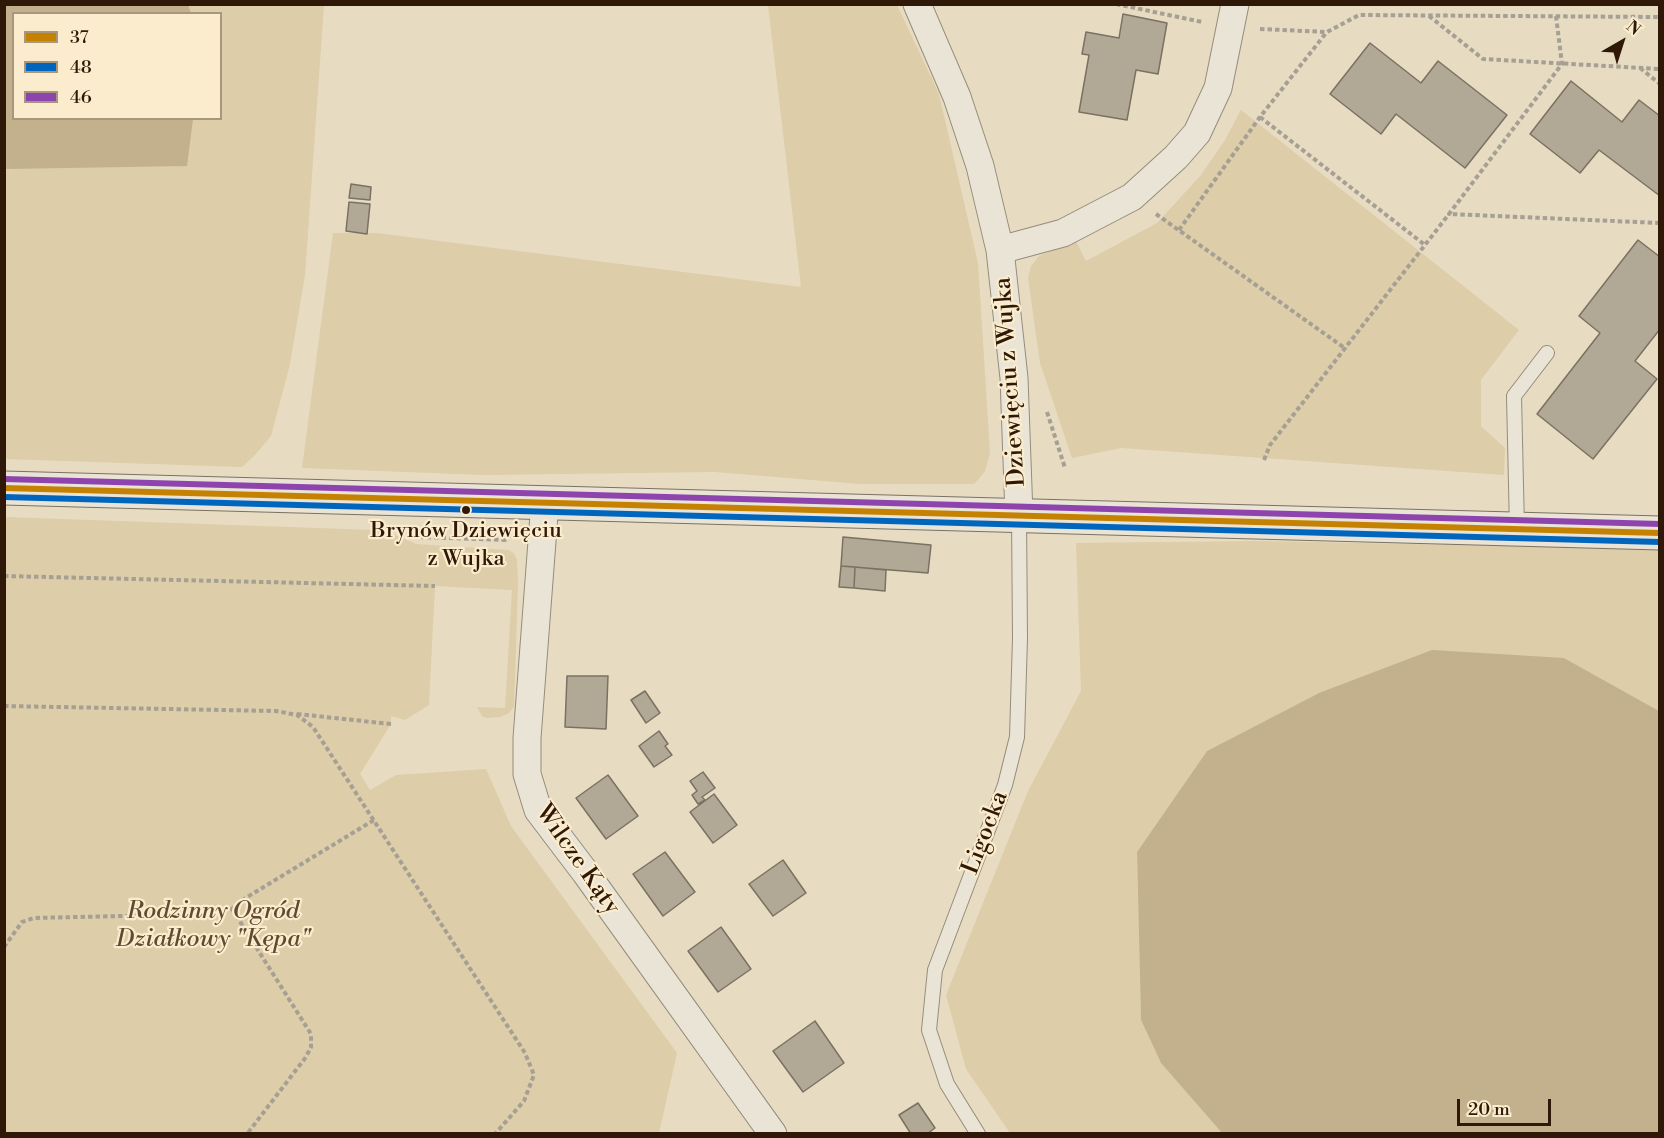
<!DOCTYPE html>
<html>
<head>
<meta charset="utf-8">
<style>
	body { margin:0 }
	#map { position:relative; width:1664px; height:1138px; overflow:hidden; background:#e7dcc1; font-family:"Libre Bodoni",serif }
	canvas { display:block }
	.frame { position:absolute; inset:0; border:6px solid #2f1807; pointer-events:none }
	.legend { position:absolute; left:12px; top:12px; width:210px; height:108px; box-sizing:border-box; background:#faeccc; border:2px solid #a9977d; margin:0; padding:8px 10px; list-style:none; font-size:18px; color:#2f1807 }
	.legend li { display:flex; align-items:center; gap:12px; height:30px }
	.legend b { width:30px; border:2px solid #a9977d }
	.north { position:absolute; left:1592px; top:12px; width:60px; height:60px; -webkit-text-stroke:4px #faeccc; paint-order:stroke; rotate:39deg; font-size:16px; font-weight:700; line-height:24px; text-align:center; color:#2f1807 }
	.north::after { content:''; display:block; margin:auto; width:21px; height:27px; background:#2f1807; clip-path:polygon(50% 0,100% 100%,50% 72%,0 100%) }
	.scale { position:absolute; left:1457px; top:1099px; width:94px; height:27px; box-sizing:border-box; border:3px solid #2f1807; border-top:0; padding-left:8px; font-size:18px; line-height:21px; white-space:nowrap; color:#2f1807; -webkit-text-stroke:4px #faeccc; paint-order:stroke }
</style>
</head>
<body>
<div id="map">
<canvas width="1664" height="1138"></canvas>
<div class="frame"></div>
<ul class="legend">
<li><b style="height:8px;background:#c58202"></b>37</li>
<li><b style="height:8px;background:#0065bd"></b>48</li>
<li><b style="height:8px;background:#8e44ad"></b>46</li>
</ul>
<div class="north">N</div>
<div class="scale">20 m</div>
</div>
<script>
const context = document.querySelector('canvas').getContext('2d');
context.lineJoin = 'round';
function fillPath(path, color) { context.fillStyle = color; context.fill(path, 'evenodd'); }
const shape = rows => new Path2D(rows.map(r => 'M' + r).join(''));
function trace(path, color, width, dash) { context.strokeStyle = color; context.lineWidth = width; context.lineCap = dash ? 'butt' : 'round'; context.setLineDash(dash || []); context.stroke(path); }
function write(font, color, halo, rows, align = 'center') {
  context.font = font + ' "Libre Bodoni",serif'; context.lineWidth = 4.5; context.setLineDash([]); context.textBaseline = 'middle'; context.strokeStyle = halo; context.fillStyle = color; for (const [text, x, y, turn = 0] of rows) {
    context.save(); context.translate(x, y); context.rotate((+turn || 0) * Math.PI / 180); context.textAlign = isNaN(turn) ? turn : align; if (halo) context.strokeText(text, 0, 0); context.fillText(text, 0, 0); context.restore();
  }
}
fillPath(shape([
	[4,5,324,5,305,275,290,364,271,436,255,455,242,467,5,459],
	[14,14,220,14,220,118,14,118],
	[768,5,897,5,939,94,978,263,990,453,985,471,978,480,974,484,860,484,715,472,484,475,302,468,333,233,377,233,801,287],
	[1241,110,1519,330,1481,380,1481,426,1505,448,1504,475,1121,448,1072,458,1040,363,1028,278,1031,266,1039,256,1076,241,1086,261,1157,223,1201,175,1225,140],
	[5,517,374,530,395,535,416,544,509,550,514,554,517,560,518,584,514,707,509,713,500,717,487,718,482,716,477,707,505,708,512,590,435,586,429,705,405,720,391,716,391,724,360,774,370,790,396,775,486,769,511,826,677,1053,659,1133,5,1133],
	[1258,541,1659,549,1659,711,1564,658,1319,693,1207,751,1137,852,1141,1020,1161,1063,1222,1133,1010,1133,966,1069,946,995,1028,791,1081,691,1076,543]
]), '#ddcda8');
fillPath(shape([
	[4,5,188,5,191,13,14,14,14,118,193,119,187,166,5,169],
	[1432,650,1564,658,1659,711,1659,1133,1222,1133,1161,1063,1141,1020,1137,852,1207,751,1319,693]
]), '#c3b08d');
const building = shape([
	[1123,14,1167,23,1158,74,1136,70,1127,120,1079,112,1089,55,1082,54,1086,32,1119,38,1123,14],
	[1370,43,1421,83,1438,61,1507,115,1465,168,1396,114,1381,134,1330,94,1370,43],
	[1571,81,1622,122,1639,100,1660,116,1660,196,1599,150,1580,173,1530,134,1571,81],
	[351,184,371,187,370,200,349,198,351,184],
	[349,202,370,204,367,234,346,231,349,202],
	[1638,240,1660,257,1660,329,1635,361,1657,379,1593,459,1537,414,1600,333,1579,316,1638,240],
	[843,537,931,545,928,573,841,566,843,537],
	[841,566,855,567,854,588,839,587,841,566],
	[855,567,886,570,885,591,854,588,855,567],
	[567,676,608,676,606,729,565,727,567,676],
	[645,691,660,713,646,723,631,700,645,691],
	[659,731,668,744,665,746,672,755,654,767,639,746,659,731],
	[703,772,715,788,702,797,705,800,698,804,692,795,697,791,690,781,703,772],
	[608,775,638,816,606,839,576,798,608,775],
	[714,794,737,825,713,843,690,812,714,794],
	[665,852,695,892,663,916,633,874,665,852],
	[783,860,806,893,773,916,749,884,783,860],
	[721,927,751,969,718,992,688,951,721,927],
	[815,1021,844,1063,803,1092,773,1051,815,1021],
	[918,1103,935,1128,927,1134,911,1134,899,1115,918,1103]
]);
fillPath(building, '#b1a895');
trace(building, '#7b7162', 1.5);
const lane = shape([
	[1517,529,1514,396,1547,353],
	[978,1134,947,1084,929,1030,935,970,1005,785,1017,737,1020,638,1019,515]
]);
const street = shape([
	[917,4,957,97,980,166,1000,250,1014,378,1019,515],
	[1000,250,1063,233,1132,197,1176,157,1197,133,1218,88,1235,4],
	[545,502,527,738,527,774,538,810,585,872,773,1134]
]);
const secondary = shape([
	[4,488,1660,533]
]);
trace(lane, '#958c7b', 16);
trace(street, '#958c7b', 29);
trace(secondary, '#7b7162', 35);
trace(shape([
	[1116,4,1202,22],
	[1429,16,1483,59,1660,69],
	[1556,16,1562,64,1449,214,1660,223],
	[1260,29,1327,32,1359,15,1660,17],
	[1640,68,1660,84],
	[1260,117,1425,245],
	[1156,214,1346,349],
	[1179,230,1260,117,1326,33],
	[1047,412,1065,468],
	[1264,460,1270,445,1449,214],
	[419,537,505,540,512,534],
	[4,576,435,586],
	[4,706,276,711,297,715,313,727,525,1053,534,1075,524,1101,495,1134],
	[297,714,391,724],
	[232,909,311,1034,311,1047,306,1057,247,1134],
	[4,947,22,922,34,918,208,914,232,909,244,899,374,820]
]), '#a69f93', 4, [4.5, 3]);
trace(lane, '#eae4d7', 14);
trace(street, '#eae4d7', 27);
trace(secondary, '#eae4d7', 33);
trace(shape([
	[4,488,1660,533]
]), '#c58202', 6);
trace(shape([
	[4,497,1660,542]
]), '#0065bd', 6);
trace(shape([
	[4,479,1660,524]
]), '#8e44ad', 6);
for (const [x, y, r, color] of [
	[466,510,5,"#2f1807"]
]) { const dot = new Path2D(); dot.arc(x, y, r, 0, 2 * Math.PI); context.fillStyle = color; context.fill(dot); trace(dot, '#faeccc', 2); }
write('22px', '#2f1807', '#faeccc', [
	["Brynów Dziewięciu",466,532],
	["z Wujka",466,560]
]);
write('24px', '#2f1807', '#faeccc', [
	["Dziewięciu z Wujka",1011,382,-94],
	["Ligocka",986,833,-69],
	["Wilcze Kąty",577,860,55]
]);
write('italic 24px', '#614a31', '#faeccc', [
	["Rodzinny Ogród",213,912],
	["Działkowy \"Kępa\"",213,940]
]);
</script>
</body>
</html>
